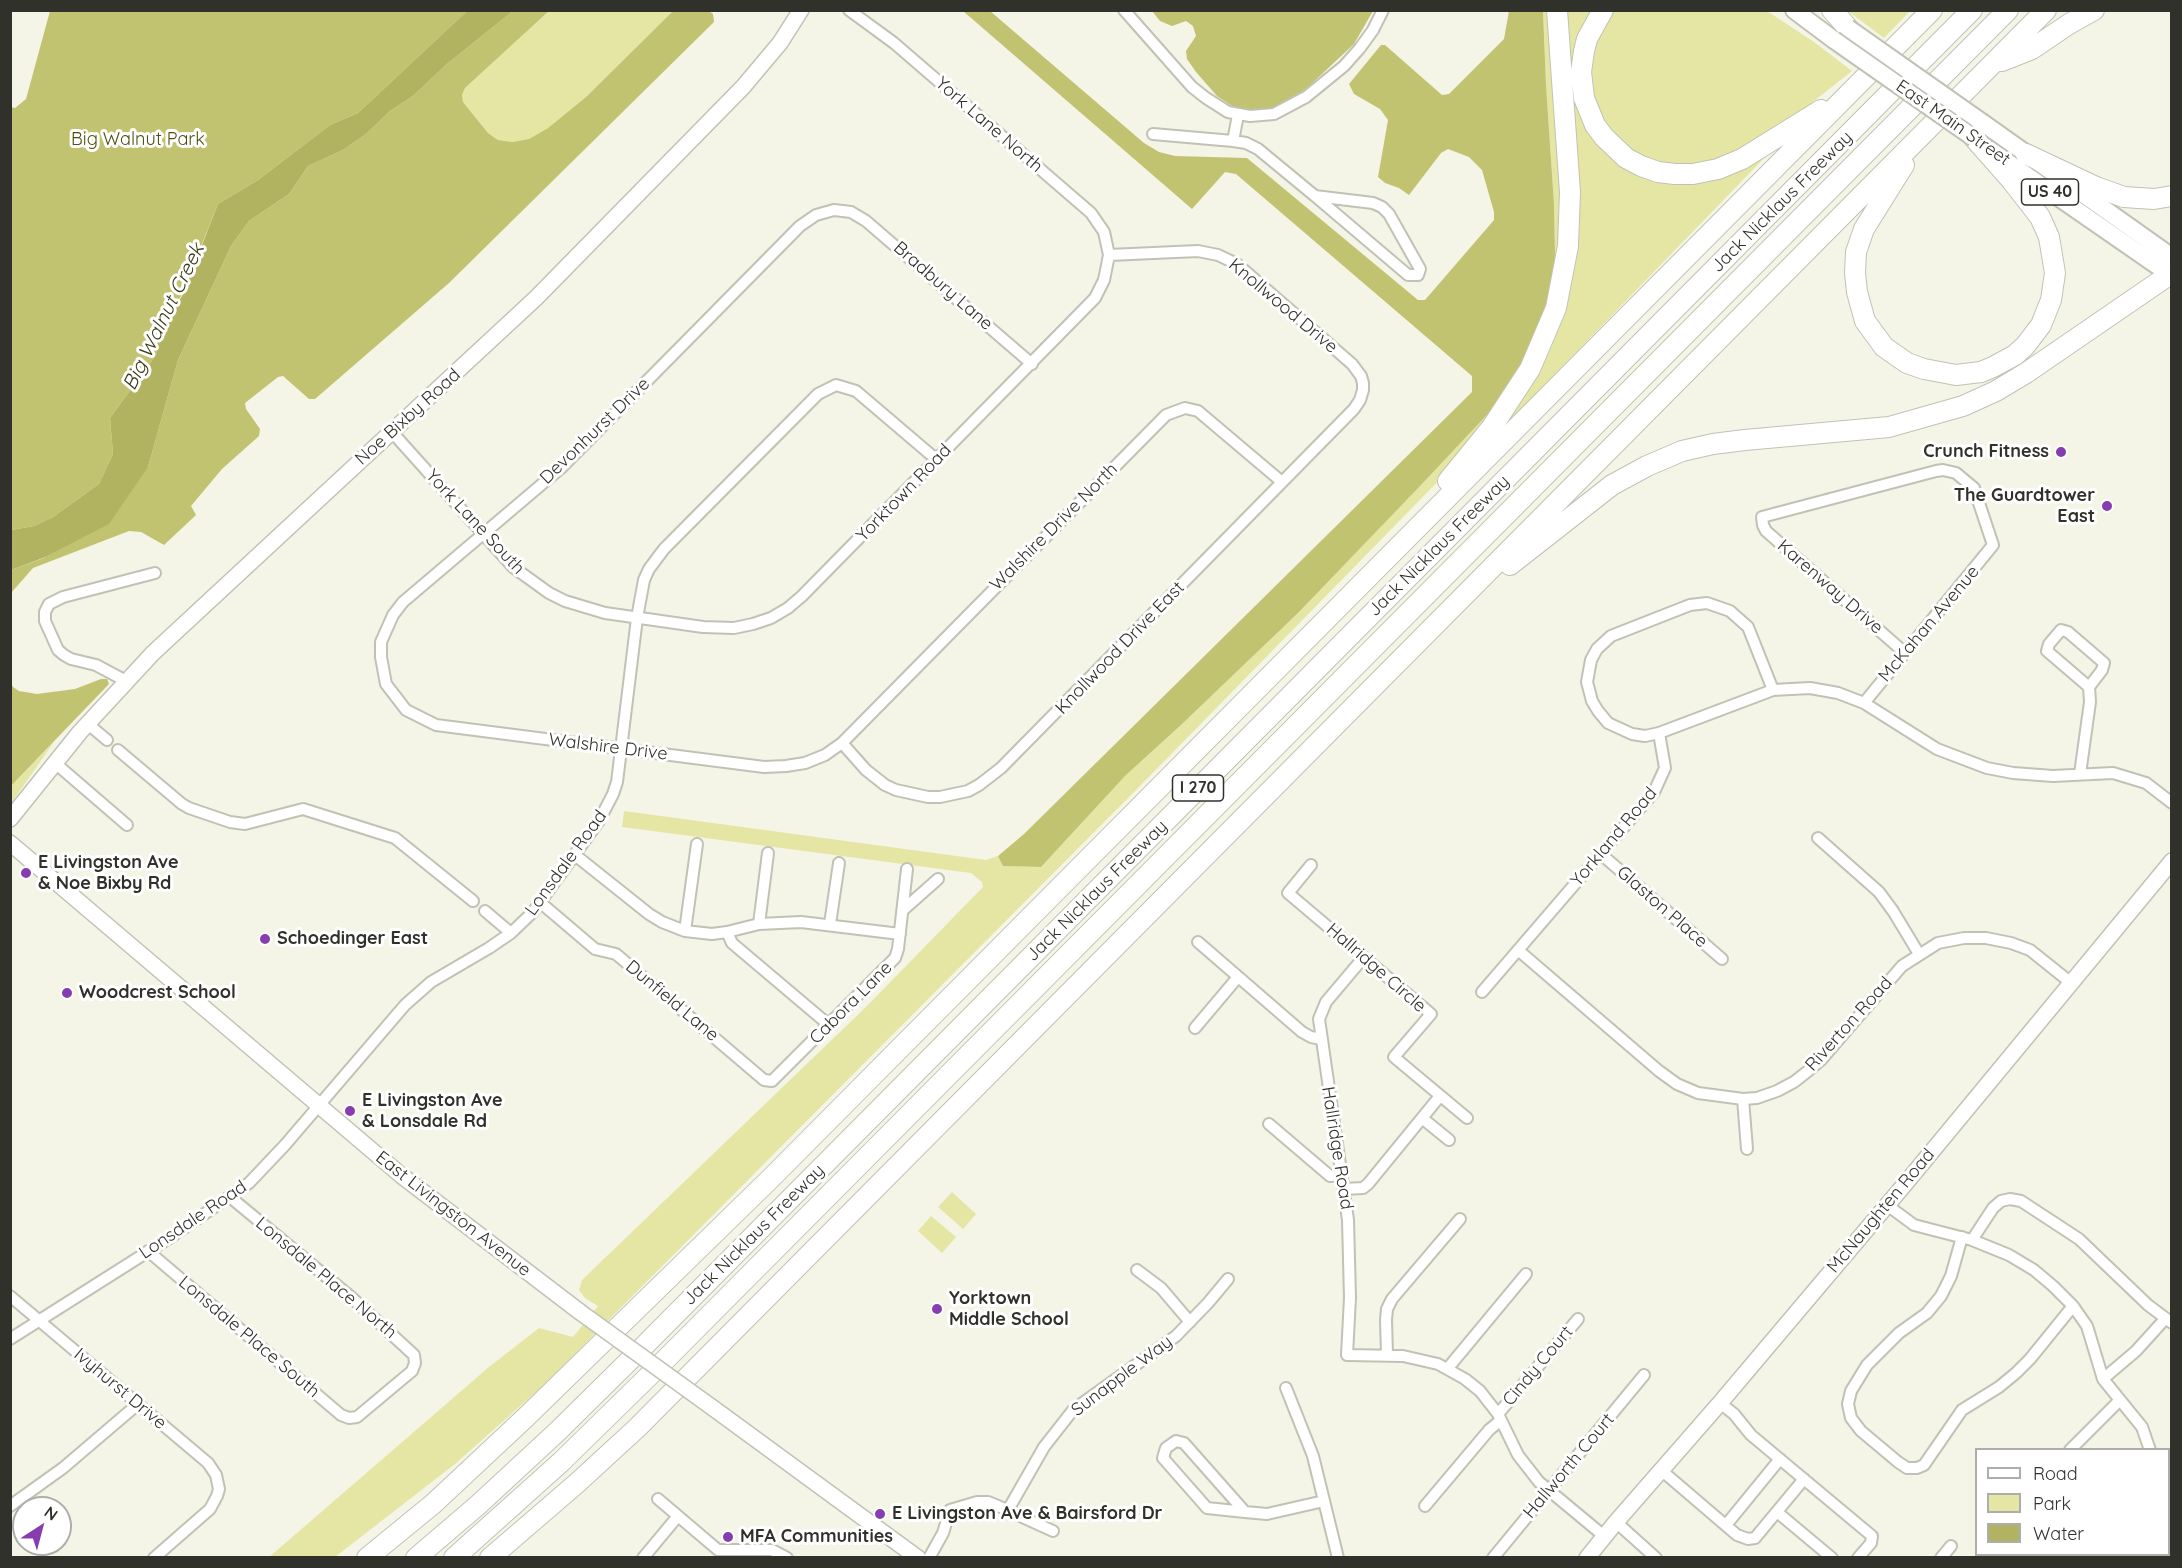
<!DOCTYPE html>
<html>
<head>
<meta charset="utf-8">
<style>
	body { margin:0 }
	#map { position:relative; width:2182px; height:1568px; overflow:hidden; background:#f4f4e7; font-family:Quicksand,sans-serif }
	canvas { display:block }
	.frame { position:absolute; inset:0; border:12px solid #31312c; pointer-events:none }
	.legend { position:absolute; left:1975px; top:1448px; width:195px; height:108px; box-sizing:border-box; background:#fff; border:2px solid #adadab; margin:0; padding:8px 10px; list-style:none; font-size:18px; color:#31312c }
	.legend li { display:flex; align-items:center; gap:12px; height:30px }
	.legend b { width:30px; border:2px solid #adadab }
	.north { position:absolute; left:12px; top:1496px; width:60px; height:60px; box-sizing:border-box; background:#fff; border:2px solid #adadab; border-radius:50%; rotate:36deg; font-size:16px; font-weight:700; line-height:24px; text-align:center; color:#31312c }
	.north::after { content:''; display:block; margin:auto; width:21px; height:27px; background:#873daf; clip-path:polygon(50% 0,100% 100%,50% 72%,0 100%) }
</style>
</head>
<body>
<div id="map">
<canvas width="2182" height="1568"></canvas>
<div class="frame"></div>
<ul class="legend">
<li><b style="height:8px;background:#fff"></b>Road</li>
<li><b style="height:16px;background:#e5e6a4"></b>Park</li>
<li><b style="height:16px;background:#b2b361"></b>Water</li>
</ul>
<div class="north">N</div>
</div>
<script>
const context = document.querySelector('canvas').getContext('2d');
context.lineJoin = 'round';
function fillPath(path, color) { context.fillStyle = color; context.fill(path, 'evenodd'); }
const shape = rows => new Path2D(rows.map(r => 'M' + r).join(''));
function trace(path, color, width, dash) { context.strokeStyle = color; context.lineWidth = width; context.lineCap = dash ? 'butt' : 'round'; context.setLineDash(dash || []); context.stroke(path); }
function write(font, color, halo, rows, align = 'center') {
  context.font = font + ' Quicksand,sans-serif'; context.lineWidth = 6; context.setLineDash([]); context.textBaseline = 'middle'; context.strokeStyle = halo; context.fillStyle = color; for (const [text, x, y, turn = 0] of rows) {
    context.save(); context.translate(x, y); context.rotate((+turn || 0) * Math.PI / 180); context.textAlign = isNaN(turn) ? turn : align; if (halo) context.strokeText(text, 0, 0); context.fillText(text, 0, 0); context.restore();
  }
}
fillPath(shape([
	[549,11,673,11,586,97,548,128,529,139,512,142,498,140,488,133,463,102,462,95,465,88],
	[1543,11,1553,11,1566,213,1564,262,1558,295,1539,350,1527,373,1504,407,1479,437,1455,464,1139,787,545,1384,455,1464,335,1557,268,1558,489,1367,539,1328,573,1337,598,1306,585,1298,579,1290,582,1280,866,1007,983,887,982,882,971,873,622,827,624,811,986,860,998,856,1004,866,1041,867,1126,775,1181,725,1298,613,1500,401,1528,356,1552,293,1555,254,1554,204,1546,85],
	[1563,11,1597,11,1582,105,1653,175,1771,151,1494,437,1520,403,1548,355,1560,326,1574,271,1577,244],
	[1611,11,1767,11,1814,42,1852,71,1790,120,1748,148,1690,169,1649,162,1613,138,1592,103,1589,57],
	[1848,11,1910,11,1884,38],
	[54,742,12,802,11,803,11,786],
	[952,1192,976,1214,963,1229,938,1207],
	[931,1216,956,1237,942,1253,918,1231]
]), '#e5e6a4');
fillPath(shape([
	[50,11,467,11,358,113,330,125,258,180,218,204,181,296,160,331,156,355,110,418,113,454,99,484,53,517,34,526,11,530,11,107,15,108,26,99],
	[513,11,549,11,465,88,462,95,463,102,488,133,498,140,512,142,529,139,548,128,586,97,673,11,709,11,713,14,714,22,449,283,315,399,309,399,283,376,278,377,245,403,246,409,260,429,259,436,222,469,191,506,196,515,164,545,141,532,129,531,33,568,11,593,11,570,44,558,148,467,178,360,231,246,249,221,289,194,308,166,343,150,366,134,390,111,413,96,447,64],
	[963,11,990,11,1144,143,1159,152,1175,156,1247,158,1418,300,1425,300,1494,220,1494,212,1482,170,1469,157,1448,149,1441,153,1409,195,1399,188,1385,183,1378,177,1388,120,1380,109,1354,94,1349,84,1381,45,1385,45,1442,95,1449,94,1504,39,1509,11,1543,11,1546,85,1554,204,1555,254,1552,293,1528,356,1500,401,1419,487,1298,613,1181,725,1126,775,1041,867,1003,866,998,856,1024,834,1472,392,1472,376,1236,174,1225,172,1192,209],
	[1152,11,1373,11,1354,44,1307,88,1274,110,1256,111,1232,106,1217,96,1196,72,1187,59,1186,51,1196,36,1193,26,1186,21,1172,26,1160,21],
	[101,679,107,679,109,684,11,786,11,683,13,687,19,691,37,694,75,689]
]), '#c2c371');
fillPath(shape([
	[467,11,513,11,447,64,413,96,390,111,366,134,343,150,308,166,289,194,249,221,231,246,178,360,148,467,109,524,43,558,11,570,11,530,34,526,53,517,99,484,113,454,110,418,156,355,160,331,182,296,218,204,258,180,330,125,358,113]
]), '#b2b361');
const street = shape([
	[1124,10,1192,87,1206,98,1228,112,1250,116,1274,114,1306,97,1344,66,1360,48,1373,30,1383,10],
	[1238,115,1233,141,1246,143,1258,149,1315,196,1373,203,1382,207,1389,214,1420,269,1418,275,1408,275,1315,196],
	[1153,134,1233,141],
	[1032,364,866,221,851,212,834,210,816,215,800,226,561,468,403,602,393,615,381,642,381,657,386,684,406,710,436,725,764,767,786,766,805,763,825,755,842,743,1166,415,1185,408,1198,411,1282,482],
	[392,432,513,567,549,593,565,601,605,613,703,627,734,628,753,624,771,618,788,608,802,596,1095,298,1104,280,1109,255,1104,232,1091,213,894,43,849,10],
	[2061,630,2068,632,2104,663,2102,670,2089,687,2047,651,2049,644,2061,630],
	[126,681,96,665,71,659,64,655,58,650,45,621,45,612,49,604,63,597,155,573],
	[1773,690,1748,627,1730,611,1707,603,1690,605,1611,636,1597,649,1591,660,1587,682,1592,701,1598,711,1608,723,1632,734,1645,736,1659,733,1773,690,1810,688,1838,693,1864,703,1937,749,1987,768,2013,773,2053,776,2113,773,2146,783,2172,803],
	[1864,703,1993,545,1974,488,1956,473,1943,470,1936,471,1762,517,1763,525,1766,531,1905,653],
	[88,724,107,740],
	[842,743,866,770,885,785,896,790,928,797,940,797,968,791,979,785,1001,768,1354,409,1360,400,1363,390,1363,383,1361,376,1352,364,1237,264,1218,255,1198,251,1109,255],
	[118,750,182,804,189,808,230,822,245,824,303,809,395,838,473,901],
	[55,763,127,825],
	[2080,774,2090,702,2089,687],
	[1818,838,1879,892,1893,911,1919,954],
	[1601,854,1722,959],
	[575,855,649,914,662,922,685,931,712,934,727,932,759,924,801,922,900,934],
	[1311,865,1288,893,1431,1014,1394,1057,1467,1118],
	[541,903,595,949,616,954,764,1080,772,1081,895,958,898,949,907,869],
	[903,910,938,879],
	[485,911,511,933],
	[759,924,768,853],
	[830,924,839,863],
	[685,931,697,844],
	[727,932,732,943,829,1025],
	[1198,942,1302,1032,1311,1037,1321,1039],
	[1518,950,1659,1071,1677,1084,1698,1093,1743,1099,1757,1098,1777,1091,1794,1082,1808,1071,1821,1060,1902,966,1938,943,1964,938,1986,938,2011,943,2030,950,2070,982],
	[1364,957,1326,1002,1319,1019,1348,1220,1350,1298,1347,1355,1403,1356,1438,1364,1465,1379,1480,1391,1498,1414,1518,1455,1539,1482,1604,1536],
	[1482,992,1654,792,1665,768,1659,733],
	[1195,1028,1238,977],
	[1743,1099,1747,1149],
	[1422,1118,1449,1140],
	[1269,1124,1330,1176,1341,1175],
	[1344,1189,1363,1188,1368,1184,1440,1096],
	[1887,1205,1914,1225,1972,1240,2009,1255,2034,1270,2053,1286,2073,1306,2087,1326,2103,1379,2142,1427,2150,1450],
	[1962,1237,1951,1276,1941,1296,1927,1313,1899,1333,1867,1365,1851,1391,1848,1404,1851,1418,1861,1431,1898,1462,1907,1468,1917,1468,1924,1465,1962,1410,1999,1387,2016,1373,2030,1359,2073,1306],
	[1972,1240,1993,1208,2001,1201,2010,1199,2021,1201,2079,1239,2148,1305,2172,1323],
	[148,1251,341,1415,349,1418,357,1417,412,1371,415,1363,414,1355,352,1298,230,1197],
	[1137,1270,1161,1288,1190,1322],
	[10,1296,208,1463,216,1475,219,1489,217,1496,210,1509,154,1558],
	[10,1339,171,1237,249,1183,285,1145,405,1005,431,982,489,948,511,933,533,912,599,821,613,794,617,782,637,618,644,580,649,569,664,549,818,394,836,385,856,391,937,460],
	[1387,1355,1386,1320,1387,1309,1392,1299,1460,1219],
	[1448,1368,1526,1274],
	[2103,1379,2136,1351,2165,1319],
	[1286,1388,1313,1456,1338,1558],
	[1720,1403,1734,1414,1751,1435,1872,1536,1871,1543,1858,1558],
	[1498,1414,1578,1319],
	[2070,1450,2119,1401],
	[1661,1470,1737,1535,1748,1539,1755,1538,1804,1479],
	[2168,1473,2172,1474],
	[658,1499,678,1516],
	[10,1506,63,1468,138,1404],
	[1425,1506,1489,1430,1501,1420],
	[1008,1510,1044,1447,1073,1410,1176,1336,1208,1303,1228,1279],
	[1245,1512,1184,1443,1176,1441,1166,1448,1163,1458,1207,1508,1245,1512,1267,1514,1324,1501],
	[1777,1512,1832,1558],
	[1616,1522,1656,1558],
	[1726,1525,1780,1459],
	[2168,1544,2172,1547],
	[2080,1554,2084,1558],
	[643,1558,678,1516,718,1550,772,1550,787,1558],
	[929,1558,943,1533,950,1510,977,1502,988,1502,998,1506,1053,1531],
	[1493,1558,1644,1375],
	[1941,1558,1951,1546]
]);
const secondary = shape([
	[10,819,80,732,153,653,536,298,743,87,780,43,801,10],
	[10,843,402,1176,580,1312],
	[713,1408,918,1558],
	[1587,1558,1616,1522,1720,1403,1905,1184,2172,861]
]);
const primary = shape([
	[1794,10,1834,40],
	[1983,123,2172,257],
	[1990,150,2172,276]
]);
const highway = shape([
	[1603,10,1587,39,1584,51,1581,72,1584,98,1595,125,1604,137,1626,158,1641,166,1658,172,1675,174,1693,174,1718,169,1742,159,1821,110],
	[1832,10,1848,28],
	[2002,61,2032,49,2069,24,2094,10],
	[2026,154,2096,187,2124,197,2154,199,2172,196],
	[1904,165,1864,229,1856,252,1855,273,1857,292,1865,321,1884,347,1907,363,1924,369,1956,375,1981,372,1993,367,2015,355,2025,346,2041,325,2051,300,2055,273,2049,237,2040,217,2012,181,1974,138],
	[1448,481,1492,427,1530,369,1556,308,1568,246,1570,192,1557,10],
	[1510,565,1612,485,1647,466,1682,451,1713,444,1745,440,1889,427,1963,406,1996,391,2026,373,2169,275],
	[367,1558,433,1504,525,1418,769,1180,1932,10],
	[416,1558,478,1505,558,1431,635,1355,1972,10],
	[454,1558,561,1462,655,1370,2008,10],
	[490,1558,576,1484,637,1428,2046,10]
]);
trace(street, '#c1c2b5', 14);
trace(secondary, '#c1c2b5', 18);
trace(primary, '#c1c2b5', 20);
trace(highway, '#c1c2b5', 22);
trace(street, '#fff', 10);
trace(secondary, '#fff', 15);
trace(primary, '#fff', 16);
trace(highway, '#fff', 20);
const secondaryBridge = shape([
	[580,1312,713,1408]
]);
const primaryBridge = shape([
	[1848,28,1983,123],
	[1834,40,1974,138]
]);
trace(secondaryBridge, '#c1c2b5', 18, []);
trace(primaryBridge, '#c1c2b5', 20, []);
trace(secondaryBridge, '#fff', 15);
trace(primaryBridge, '#fff', 16);
for (const [x, y, r, color] of [
	[2061,452,6,"#873daf"],
	[2107,506,6,"#873daf"],
	[26,873,6,"#873daf"],
	[265,939,6,"#873daf"],
	[67,993,6,"#873daf"],
	[350,1111,6,"#873daf"],
	[937,1309,6,"#873daf"],
	[880,1514,6,"#873daf"],
	[728,1537,6,"#873daf"]
]) { const dot = new Path2D(); dot.arc(x, y, r, 0, 2 * Math.PI); context.fillStyle = color; context.fill(dot); trace(dot, '#fff', 2); }
for (const [x, y, w] of [
	[2050,192,57],
	[1198,788,51]
]) { const box = new Path2D(); box.roundRect(x - w / 2, y - 13, w, 26, 4.5); context.fillStyle = '#fff'; context.fill(box); trace(box, '#31312c', 1.5); }
write('bold 16px', '#31312c', null, [
	["US 40",2050,192],
	["I 270",1198,788]
]);
write('18px', '#31312c', '#fff', [
	["East Main Street",1953,123,35],
	["York Lane North",989,125,41],
	["Jack Nicklaus Freeway",1782,202,-45],
	["Bradbury Lane",943,286,41],
	["Knollwood Drive",1283,306,40],
	["Noe Bixby Road",408,417,-42],
	["Devonhurst Drive",595,431,-44],
	["Yorktown Road",904,493,-46],
	["York Lane South",475,522,47],
	["Walshire Drive North",1054,527,-45],
	["Jack Nicklaus Freeway",1439,546,-45],
	["Karenway Drive",1830,587,41],
	["McKahan Avenue",1929,624,-50],
	["Knollwood Drive East",1120,648,-46],
	["Walshire Drive",608,747,7],
	["Yorkland Road",1614,837,-50],
	["Lonsdale Road",566,863,-54],
	["Jack Nicklaus Freeway",1097,891,-45],
	["Glaston Place",1662,907,41],
	["Hallridge Circle",1376,968,41],
	["Dunfield Lane",672,1001,40],
	["Cabora Lane",851,1003,-45],
	["Riverton Road",1849,1024,-48],
	["Hallridge Road",1337,1148,81],
	["McNaughten Road",1881,1211,-50],
	["East Livingston Avenue",453,1214,38],
	["Lonsdale Road",193,1220,-34],
	["Jack Nicklaus Freeway",754,1235,-45],
	["Lonsdale Place North",326,1278,40],
	["Lonsdale Place South",249,1337,40],
	["Cindy Court",1538,1366,-50],
	["Sunapple Way",1122,1376,-37],
	["Ivyhurst Drive",120,1389,40],
	["Hallworth Court",1569,1466,-50]
]);
write('18px', '#515012', '#fff', [
	["Big Walnut Park",138,140]
]);
write('bold 18px', '#31312c', '#fff', [
	["Crunch Fitness",2049,452,"right"],
	["The Guardtower",2095,496,"right"],
	["East",2095,517,"right"],
	["E Livingston Ave",38,863],
	["& Noe Bixby Rd",38,884],
	["Schoedinger East",277,939],
	["Woodcrest School",79,993],
	["E Livingston Ave",362,1101],
	["& Lonsdale Rd",362,1122],
	["Yorktown",949,1299],
	["Middle School",949,1320],
	["E Livingston Ave & Bairsford Dr",892,1514],
	["MFA Communities",740,1537]
], 'left');
write('italic 20px', '#3b3b18', '#fff', [
	["Big Walnut Creek",164,317,-64]
]);
</script>
</body>
</html>
